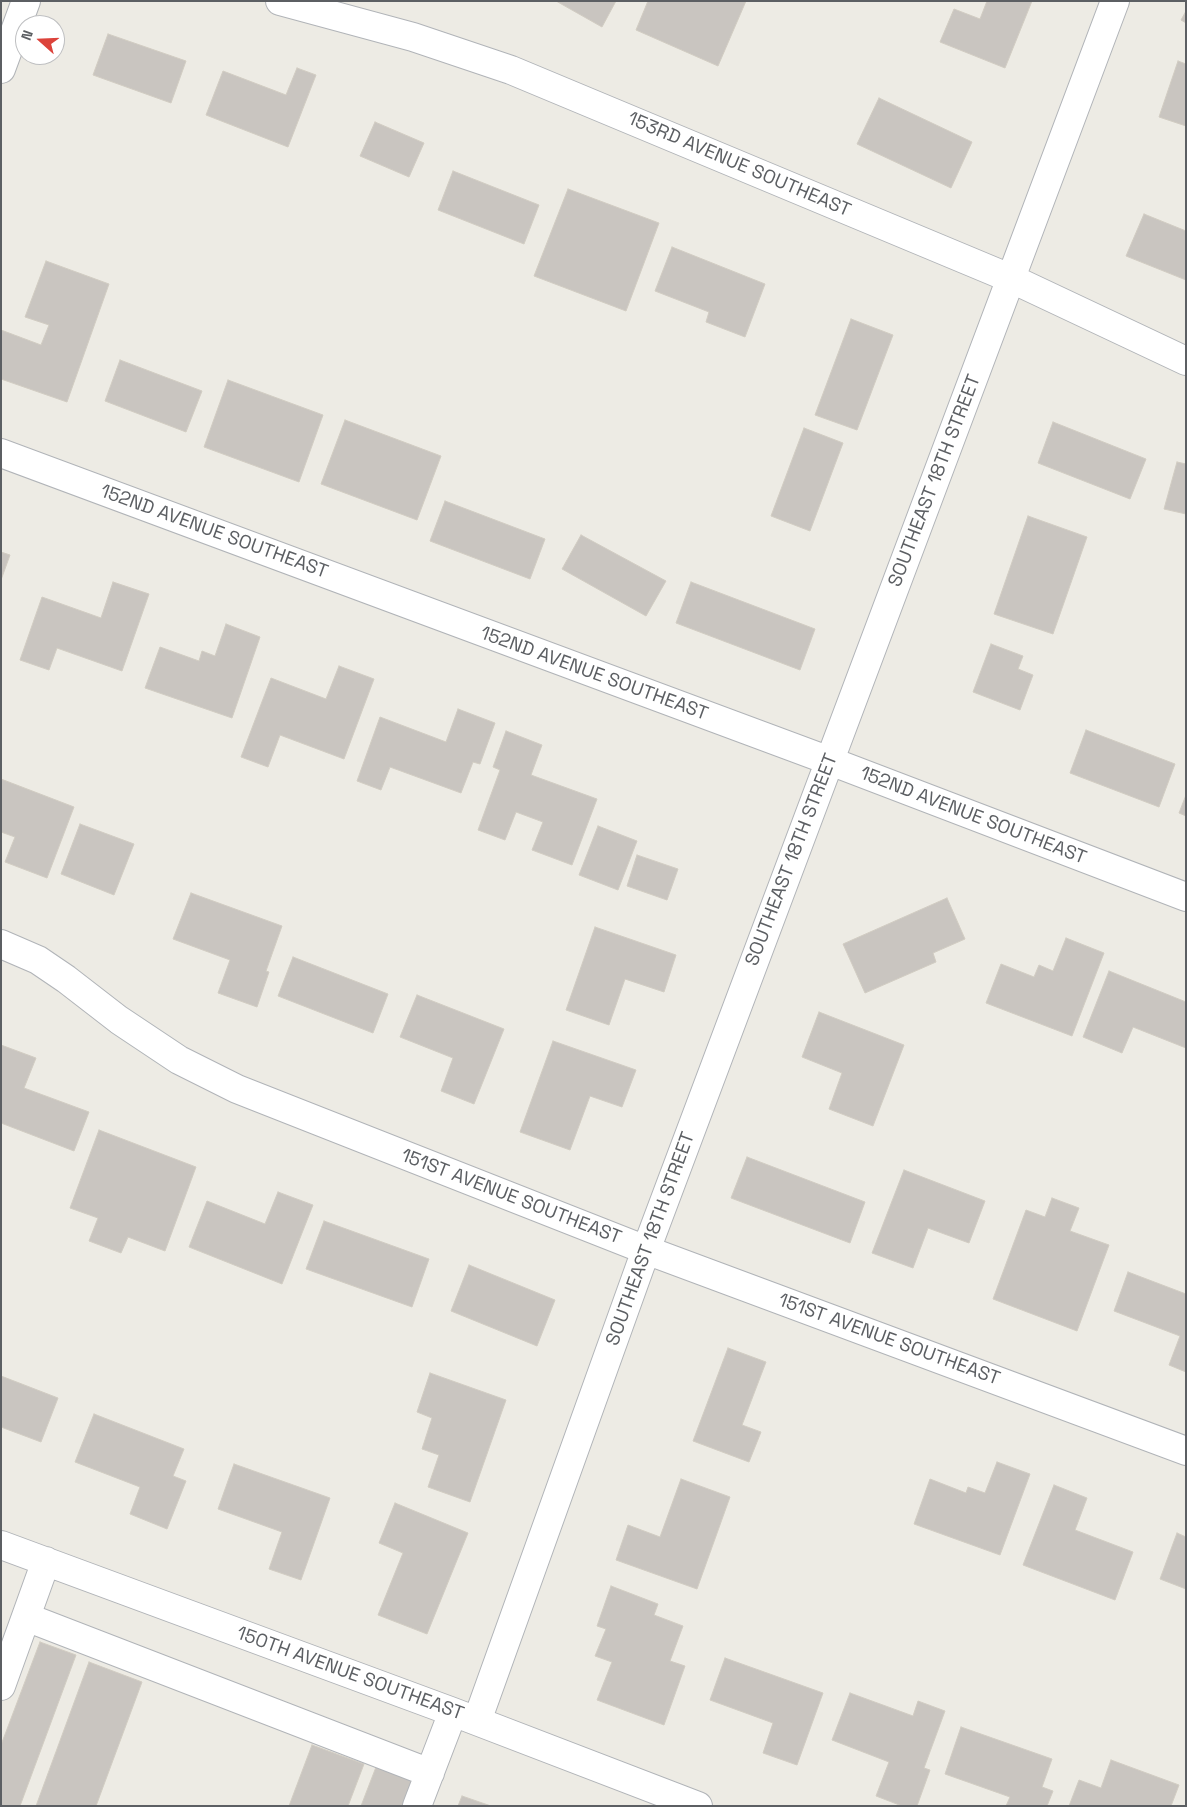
<!DOCTYPE html>
<html>
<head>
<meta charset="utf-8">
<style>
	body { margin:0 }
	#map { position:relative; width:1187px; height:1807px; overflow:hidden; background:#edebe4; font-family:"Space Grotesk",sans-serif }
	canvas { display:block }
	.frame { position:absolute; inset:0; border:2px solid #5c5f63; pointer-events:none }
	.north { position:absolute; left:15px; top:15px; width:50px; height:50px; box-sizing:border-box; background:#fff; border:1px solid #bebfc1; border-radius:50%; rotate:290deg; font-size:14px; font-weight:700; line-height:20px; text-align:center; color:#5c5f63 }
	.north::after { content:''; display:block; margin:auto; width:18px; height:22px; background:#dc433b; clip-path:polygon(50% 0,100% 100%,50% 72%,0 100%) }
</style>
</head>
<body>
<div id="map">
<canvas width="1187" height="1807"></canvas>
<div class="frame"></div>
<div class="north">N</div>
</div>
<script>
const context = document.querySelector('canvas').getContext('2d');
context.lineJoin = 'round';
function fillPath(path, color) { context.fillStyle = color; context.fill(path, 'evenodd'); }
const shape = rows => new Path2D(rows.map(r => 'M' + r).join(''));
function trace(path, color, width, dash) { context.strokeStyle = color; context.lineWidth = width; context.lineCap = dash ? 'butt' : 'round'; context.setLineDash(dash || []); context.stroke(path); }
function write(font, color, halo, rows, align = 'center') {
  context.font = font + ' "Space Grotesk",sans-serif'; context.lineWidth = 4; context.setLineDash([]); context.textBaseline = 'middle'; context.strokeStyle = halo; context.fillStyle = color; for (const [text, x, y, turn = 0] of rows) {
    context.save(); context.translate(x, y); context.rotate((+turn || 0) * Math.PI / 180); context.textAlign = isNaN(turn) ? turn : align; if (halo) context.strokeText(text, 0, 0); context.fillText(text, 0, 0); context.restore();
  }
}
const building = shape([
	[556,1,616,1,602,27,556,1],
	[648,1,746,1,718,66,636,30,648,1],
	[987,1,1032,1,1005,68,940,42,954,9,980,19,987,1],
	[1186,11,1186,23,1181,20,1186,11],
	[108,34,186,61,171,103,93,75,108,34],
	[1178,61,1186,64,1186,126,1159,117,1178,61],
	[297,68,316,75,288,147,206,115,223,71,286,95,297,68],
	[879,98,972,142,951,188,857,144,879,98],
	[375,122,424,143,409,177,360,156,375,122],
	[453,171,539,205,524,244,438,210,453,171],
	[568,189,659,223,626,311,534,276,568,189],
	[1144,214,1186,231,1186,280,1126,256,1144,214],
	[672,247,765,284,745,337,706,322,709,312,655,291,672,247],
	[46,261,109,284,67,402,1,379,1,330,41,345,49,325,25,317,46,261],
	[851,319,893,335,857,430,815,415,851,319],
	[120,360,202,391,186,432,105,401,120,360],
	[228,380,323,415,299,482,204,447,228,380],
	[345,420,441,456,417,520,321,484,345,420],
	[1053,422,1146,459,1130,499,1038,463,1053,422],
	[804,428,843,443,810,531,771,516,804,428],
	[1177,462,1186,464,1186,514,1164,509,1177,462],
	[445,501,545,539,530,579,430,541,445,501],
	[1028,516,1087,537,1053,634,994,614,1028,516],
	[581,535,666,581,646,616,562,569,581,535],
	[1,552,10,555,1,580,1,552],
	[113,582,149,594,122,671,57,648,49,670,20,660,42,597,101,618,113,582],
	[691,582,815,629,800,670,676,623,691,582],
	[226,624,260,637,232,718,145,688,160,647,199,661,202,651,215,656,226,624],
	[991,644,1023,656,1018,669,1033,675,1020,710,973,692,991,644],
	[339,666,374,679,344,759,280,735,268,767,241,757,271,678,326,699,339,666],
	[458,709,495,723,480,764,473,762,461,793,390,767,381,790,357,781,380,717,446,742,458,709],
	[1086,730,1175,764,1159,807,1070,773,1086,730],
	[506,731,542,745,531,775,597,799,572,865,532,850,543,822,516,812,505,840,478,830,500,770,493,767,506,731],
	[1,779,74,807,47,878,5,862,15,837,1,832,1,779],
	[1186,795,1186,816,1179,813,1186,795],
	[80,824,134,844,114,895,61,874,80,824],
	[598,826,637,841,618,890,579,875,598,826],
	[637,855,678,869,667,900,627,886,637,855],
	[191,893,282,926,266,971,269,972,257,1007,218,993,230,960,173,939,191,893],
	[947,898,965,939,933,953,936,962,865,993,843,944,947,898],
	[595,927,676,955,664,992,625,979,609,1025,566,1010,595,927],
	[1066,938,1104,953,1072,1036,986,1003,1001,964,1034,977,1039,965,1053,971,1066,938],
	[293,957,388,994,373,1033,278,996,293,957],
	[1109,971,1186,1002,1186,1048,1133,1027,1122,1053,1083,1037,1109,971],
	[417,995,504,1029,474,1104,441,1091,453,1058,400,1037,417,995],
	[819,1012,904,1045,873,1126,829,1109,842,1073,802,1057,819,1012],
	[553,1041,636,1070,622,1107,590,1096,570,1150,520,1132,553,1041],
	[1,1045,36,1058,24,1088,89,1112,74,1151,1,1123,1,1045],
	[99,1130,196,1167,165,1251,128,1237,121,1253,89,1241,98,1218,70,1208,99,1130],
	[747,1157,865,1202,850,1243,731,1198,747,1157],
	[904,1170,985,1201,969,1243,928,1228,913,1268,872,1253,904,1170],
	[278,1192,313,1205,282,1284,189,1247,207,1201,265,1224,278,1192],
	[1052,1198,1079,1208,1070,1231,1109,1245,1077,1331,993,1299,1026,1210,1045,1217,1052,1198],
	[324,1221,429,1259,412,1307,306,1269,324,1221],
	[469,1265,555,1300,537,1346,451,1311,469,1265],
	[1128,1272,1186,1294,1186,1372,1169,1365,1180,1336,1114,1311,1128,1272],
	[728,1348,766,1362,742,1425,761,1432,749,1462,693,1441,728,1348],
	[430,1373,506,1400,470,1502,428,1487,439,1455,422,1449,432,1418,417,1412,430,1373],
	[1,1376,58,1398,41,1442,1,1427,1,1376],
	[94,1414,184,1449,173,1476,186,1481,167,1529,130,1514,140,1487,75,1462,94,1414],
	[997,1462,1030,1474,1000,1555,914,1524,930,1479,966,1493,968,1487,985,1493,997,1462],
	[234,1464,330,1498,301,1580,269,1569,282,1532,218,1509,234,1464],
	[681,1479,730,1497,697,1589,616,1560,628,1525,660,1537,681,1479],
	[1054,1485,1087,1498,1075,1530,1133,1552,1115,1600,1023,1565,1054,1485],
	[395,1503,468,1533,427,1634,378,1615,403,1553,379,1543,395,1503],
	[1177,1533,1186,1537,1186,1589,1160,1579,1177,1533],
	[611,1586,658,1604,654,1615,683,1626,670,1661,685,1666,664,1725,597,1700,612,1662,595,1656,606,1629,597,1626,611,1586],
	[40,1642,76,1655,20,1806,1,1806,1,1745,40,1642],
	[725,1658,823,1693,797,1765,763,1753,773,1723,710,1700,725,1658],
	[89,1662,142,1682,96,1806,36,1806,89,1662],
	[850,1693,913,1716,918,1701,945,1711,924,1768,930,1770,917,1806,902,1806,876,1796,889,1762,832,1740,850,1693],
	[961,1727,1052,1759,1042,1787,1053,1791,1047,1806,1006,1806,1010,1797,945,1774,961,1727],
	[312,1745,364,1764,348,1806,289,1806,312,1745],
	[1111,1760,1179,1785,1171,1806,1069,1806,1079,1780,1101,1788,1111,1760],
	[376,1767,415,1781,406,1806,361,1806,376,1767],
	[462,1796,491,1806,458,1806,462,1796]
]);
fillPath(building, '#c9c5c0');
trace(building, '#d1ccc2', 1);
const minor = shape([
	[280,1,413,37,511,70,1012,279,1186,361],
	[1,69,26,1],
	[1,453,830,761,1186,897],
	[1,944,38,960,66,979,119,1020,179,1060,237,1089,646,1250,1186,1451],
	[1,1545,453,1712,698,1806],
	[26,1617,430,1773],
	[1,1686,46,1561],
	[477,1721,646,1250,1115,1],
	[417,1806,453,1712]
]);
trace(minor, '#b1b4b8', 30);
trace(minor, '#fff', 28);
write('19px', '#5c5f63', '#fff', [
	["153RD AVENUE SOUTHEAST",739,165,23],
	["SOUTHEAST 18TH STREET",935,481,-69],
	["152ND AVENUE SOUTHEAST",214,532,20],
	["152ND AVENUE SOUTHEAST",594,674,20],
	["152ND AVENUE SOUTHEAST",973,816,21],
	["SOUTHEAST 18TH STREET",792,860,-69],
	["151ST AVENUE SOUTHEAST",511,1197,21],
	["SOUTHEAST 18TH STREET",651,1239,-70],
	["151ST AVENUE SOUTHEAST",889,1340,20],
	["150TH AVENUE SOUTHEAST",350,1674,20]
]);
</script>
</body>
</html>
